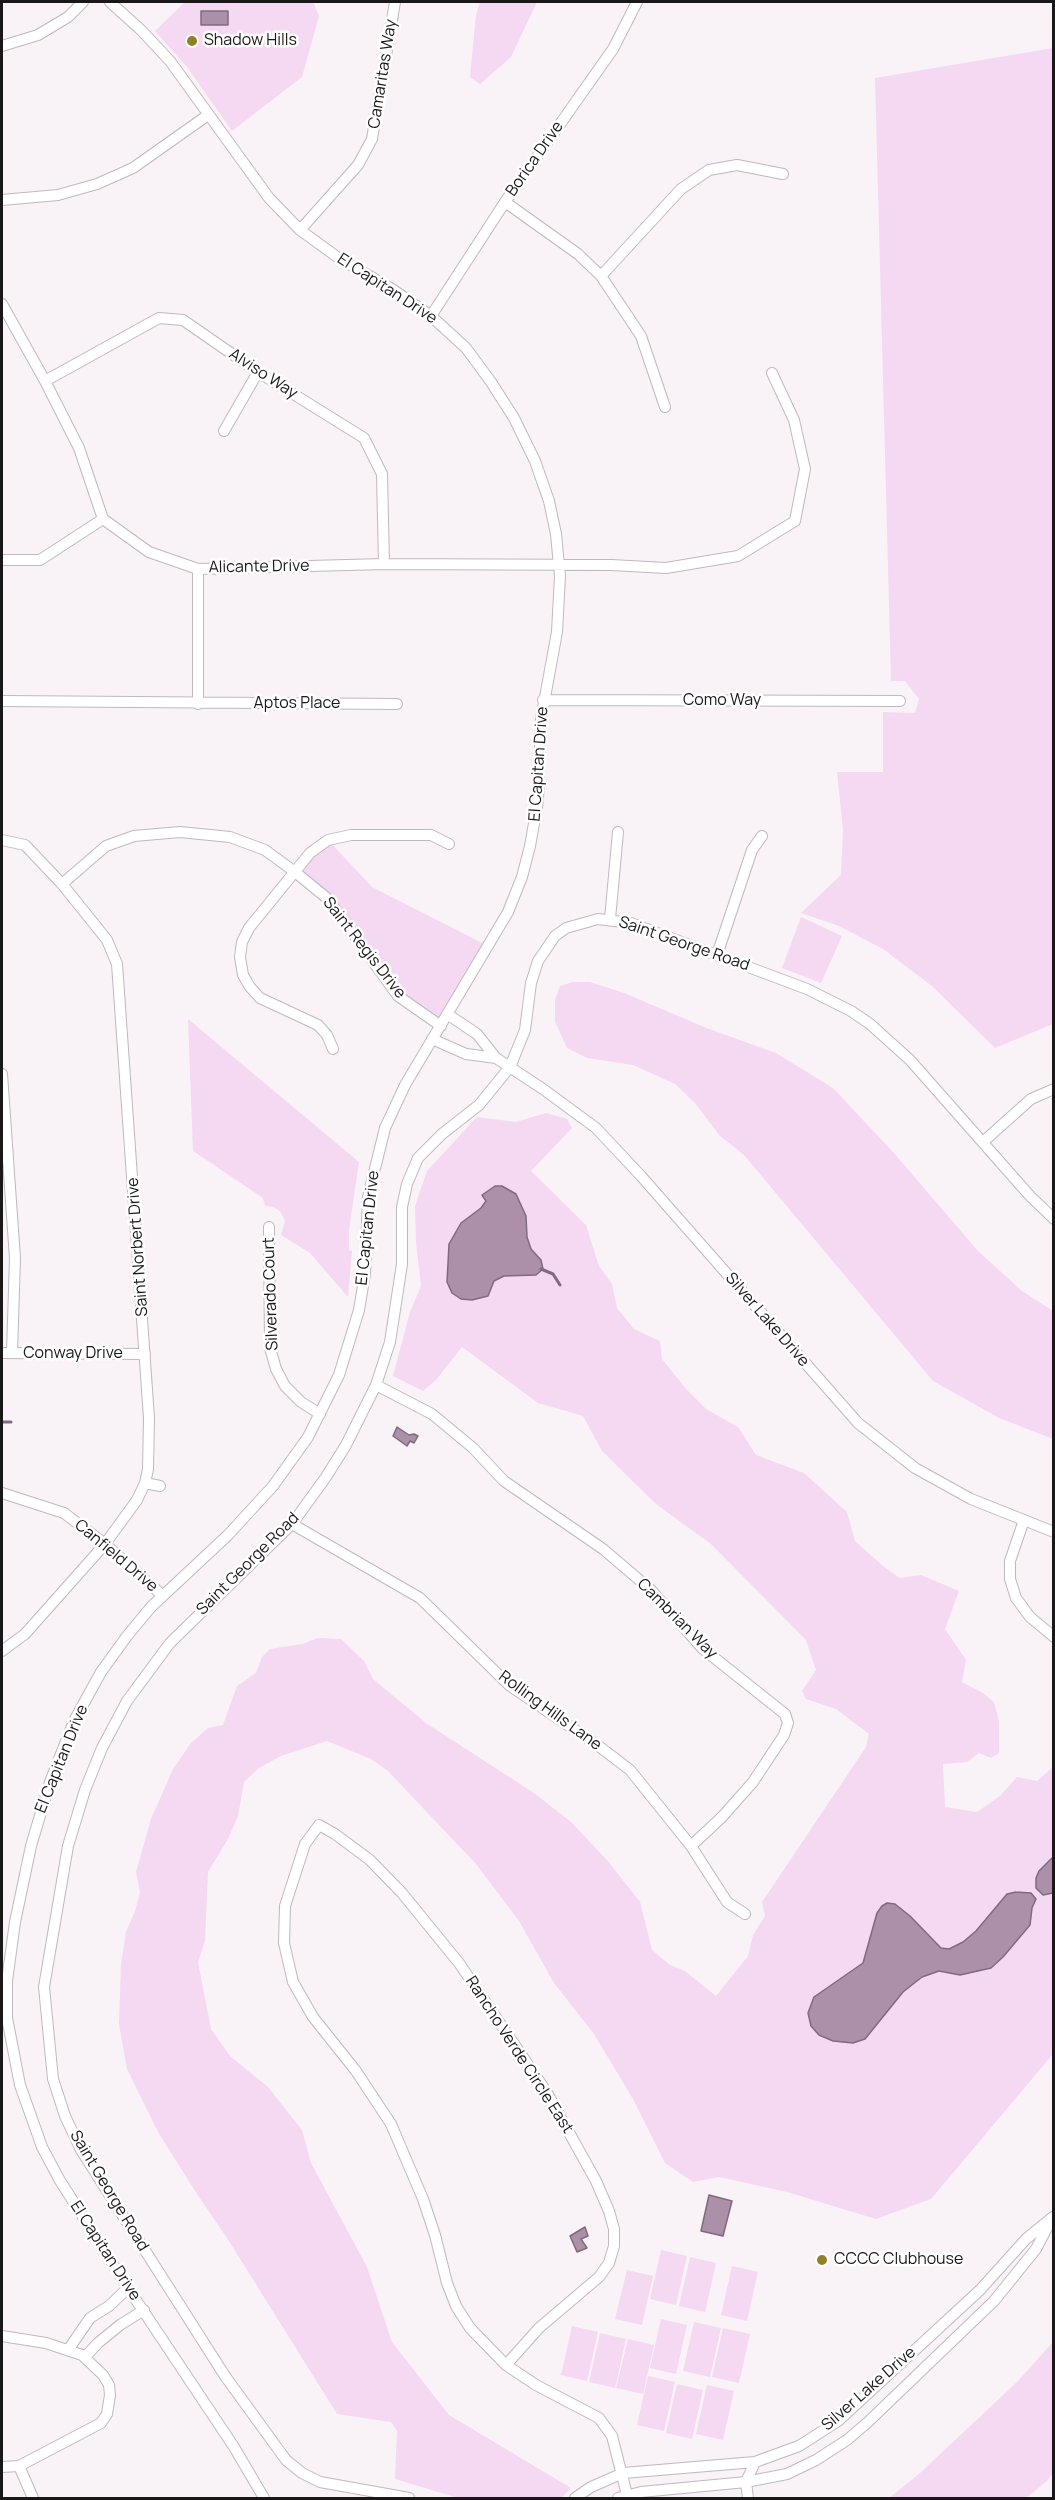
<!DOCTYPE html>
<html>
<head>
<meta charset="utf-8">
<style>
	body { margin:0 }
	#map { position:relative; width:1055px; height:2500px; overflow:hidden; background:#f9f3f8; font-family:Manrope,sans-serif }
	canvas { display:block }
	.frame { position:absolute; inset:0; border:3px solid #1a1719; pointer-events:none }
</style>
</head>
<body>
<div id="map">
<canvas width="1055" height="2500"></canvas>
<div class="frame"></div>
</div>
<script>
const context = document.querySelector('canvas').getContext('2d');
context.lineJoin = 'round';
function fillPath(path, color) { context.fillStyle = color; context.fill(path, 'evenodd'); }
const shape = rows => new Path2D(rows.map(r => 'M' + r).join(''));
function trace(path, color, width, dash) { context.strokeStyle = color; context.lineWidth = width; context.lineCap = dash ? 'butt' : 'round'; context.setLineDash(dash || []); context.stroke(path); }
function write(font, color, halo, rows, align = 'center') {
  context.font = font + ' Manrope,sans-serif'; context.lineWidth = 5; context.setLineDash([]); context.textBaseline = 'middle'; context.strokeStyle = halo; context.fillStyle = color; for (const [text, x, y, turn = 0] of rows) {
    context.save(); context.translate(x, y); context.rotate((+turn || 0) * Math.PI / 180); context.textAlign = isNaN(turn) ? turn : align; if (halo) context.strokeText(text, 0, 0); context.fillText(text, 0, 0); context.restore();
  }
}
fillPath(shape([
	[185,2,313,2,319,16,302,77,232,131,187,67,155,31],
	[480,2,537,2,511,57,480,84,470,77,476,15],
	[1053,48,1053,1024,995,1048,932,986,883,949,839,926,801,913,841,875,843,830,837,772,883,772,883,712,915,713,919,699,905,681,891,681,875,78],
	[328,840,372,887,488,946,441,1026,398,996,328,899,295,872],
	[801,917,842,936,821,983,782,968],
	[573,982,590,982,624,993,709,1029,776,1053,833,1088,893,1152,978,1251,1022,1291,1053,1311,1053,1439,999,1418,933,1381,744,1155,720,1136,695,1103,675,1084,633,1065,587,1058,567,1048,568,1050,555,1022,555,1000,560,986],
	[188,1019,359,1162,349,1230,349,1250,352,1251,348,1297,310,1253,281,1235,285,1221,280,1211,273,1207,265,1206,263,1198,193,1151],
	[546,1113,567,1119,572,1128,531,1171,586,1225,599,1266,612,1284,617,1308,634,1329,660,1341,662,1359,687,1390,706,1409,738,1427,756,1455,804,1473,847,1512,855,1541,883,1566,900,1578,921,1575,959,1591,945,1629,966,1660,962,1682,983,1693,994,1702,999,1722,999,1753,991,1758,979,1753,967,1762,943,1764,945,1807,977,1812,1000,1796,1017,1777,1037,1781,1053,1767,1053,2054,931,2199,876,2219,787,2192,719,2177,693,2182,665,2163,633,2099,594,2034,554,1983,519,1921,476,1864,388,1771,371,1759,327,1741,281,1756,259,1768,244,1782,238,1816,228,1839,208,1872,205,1941,198,1962,211,2029,230,2056,268,2087,302,2130,311,2163,367,2267,392,2342,449,2415,571,2488,561,2498,458,2498,395,2479,397,2431,391,2422,337,2414,227,2238,197,2194,158,2132,127,2069,119,2024,121,1964,126,1932,135,1911,140,1892,136,1872,151,1819,173,1769,191,1743,208,1728,223,1725,237,1686,256,1673,262,1657,270,1649,302,1644,318,1638,341,1639,364,1661,373,1679,426,1723,534,1793,571,1822,607,1860,640,1902,652,1950,670,1965,685,1971,716,1996,748,1956,753,1935,765,1916,762,1902,866,1747,869,1734,836,1709,806,1699,802,1691,816,1670,806,1640,711,1544,656,1504,602,1451,583,1416,538,1403,462,1347,436,1380,423,1391,393,1376,410,1312,421,1286,416,1243,415,1206,427,1171,477,1117,516,1122],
	[661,2250,687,2256,676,2305,650,2299],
	[690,2257,716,2263,705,2312,679,2306],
	[732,2266,758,2272,747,2321,721,2315],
	[627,2270,653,2276,642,2325,615,2319],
	[661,2319,687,2325,676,2374,650,2368],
	[694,2322,721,2328,710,2377,683,2371],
	[572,2326,598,2332,587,2381,561,2375],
	[723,2328,750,2334,739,2383,712,2377],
	[600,2333,626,2339,615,2388,589,2382],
	[628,2339,654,2345,643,2394,616,2388],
	[1053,2342,1054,2472,1047,2481,1026,2498,889,2498,920,2473,1018,2381],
	[648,2376,675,2382,664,2431,637,2425],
	[677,2384,703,2390,692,2439,666,2433],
	[707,2385,734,2391,723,2440,696,2434]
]), '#f5d8f1');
const water = shape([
	[201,11,228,11,228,25,201,25,201,11],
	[495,1186,502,1186,516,1194,526,1216,527,1237,531,1249,541,1260,543,1269,536,1275,504,1276,494,1281,488,1296,472,1300,461,1299,452,1293,447,1282,449,1244,461,1223,481,1208,486,1201,482,1195,495,1186],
	[397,1427,409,1435,414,1434,418,1436,414,1443,410,1441,407,1446,393,1436,397,1427],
	[1053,1857,1053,1893,1043,1895,1036,1888,1036,1878,1039,1871,1053,1857],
	[1016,1892,1031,1893,1036,1899,1032,1908,1030,1925,1003,1957,991,1968,960,1975,939,1971,922,1977,903,1992,865,2039,853,2043,833,2041,819,2035,811,2026,808,2013,814,1997,863,1963,877,1913,882,1906,887,1903,895,1904,910,1916,941,1948,949,1949,963,1942,976,1931,1007,1894,1016,1892],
	[709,2195,732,2201,723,2236,701,2231,709,2195],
	[585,2227,588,2236,581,2239,587,2248,577,2252,570,2236,585,2227]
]);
fillPath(water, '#ac8fa8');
trace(water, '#806b7d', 1.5);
trace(shape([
	[541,1269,553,1274,560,1285],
	[2,1422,11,1422]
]), '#806b7d', 3);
const minor = shape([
	[110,2,141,30,170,61,269,198,300,230,340,259,392,289,431,316,466,348,491,382,514,418,535,461,549,501,556,534,560,576,557,632,541,719,538,801,530,846,522,877,508,912,405,1085,385,1128,368,1197,365,1274,359,1310,339,1375,308,1437,273,1486,228,1535,151,1607,127,1636,101,1672,74,1721,50,1782,31,1846,15,1922,7,1981,7,2018,20,2085,42,2147,59,2179,128,2288,234,2447,264,2498],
	[2,46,38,35,68,17,83,2],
	[2,200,58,195,97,184,133,168,208,115],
	[505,202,578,254,601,276,641,336,665,407],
	[300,230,358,165,372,139,395,2],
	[601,276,681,189,709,170,737,165,783,174],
	[2,304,45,381,79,448,103,519,149,552,198,569,384,564,611,565,666,568,738,556,795,521,805,469,794,420,772,373],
	[431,316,505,202,613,49,637,2],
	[45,381,159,318,183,320,258,372,364,438,382,474,384,564],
	[224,431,258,372],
	[2,560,40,560,103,519],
	[198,569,198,704],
	[543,700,900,701],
	[2,701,397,704],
	[2,840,25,845,62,884,107,940,117,964,149,1418,148,1469,145,1483,137,1500,105,1544,25,1634,2,1651],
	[62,884,106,846,134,836,180,832,230,837,265,850,295,872,328,899,398,996,441,1026],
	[610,919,618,832],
	[717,955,752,850,762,836],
	[447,1014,477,1034,496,1058,543,1089,596,1128,641,1176,858,1423,915,1468,971,1499,1054,1532],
	[432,1039,466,1054,496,1058],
	[333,1049,327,1035,318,1025,260,998,250,987,243,975,240,957,242,942,249,928,310,853,328,840,351,835,431,835,449,844],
	[2,1074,15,1258,12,1353],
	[984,1141,1031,1099,1054,1089],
	[269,1227,270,1348,276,1369,285,1386,301,1402,320,1414],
	[2,1353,145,1354],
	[376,1385,432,1414,473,1448,504,1481,603,1549,651,1590,702,1648,785,1714,788,1723,784,1735,753,1782,722,1817,691,1846],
	[145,1483,160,1486],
	[2,1493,64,1513,105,1544,163,1596],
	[1024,1520,1010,1561,1010,1579,1016,1598,1030,1617,1054,1637],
	[292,1524,420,1598,509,1685,600,1747,630,1770,691,1846,727,1902,745,1914],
	[2,2336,46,2343,82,2355,103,2375,109,2385,110,2395,107,2414,101,2423,19,2466,2,2467],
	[68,2350,90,2318,109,2306,128,2288],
	[85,2357,98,2343,120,2325,144,2310],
	[506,2365,539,2328,599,2277,609,2263,614,2246,614,2229,609,2211,596,2181,546,2091,459,1963,402,1893,370,1860,335,1834,319,1825,305,1844,285,1906,284,1943,293,1982,313,2017,356,2071,391,2124,423,2199,435,2235,447,2283,456,2306,470,2328,506,2365,536,2385,599,2418,612,2436,627,2495],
	[19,2466,33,2498],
	[409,2498,320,2482,302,2473,286,2460,225,2376,81,2150,65,2116,53,2079,44,1987,68,1846,85,1790,102,1748,127,1701,170,1643,292,1524,326,1477,346,1445,376,1385,390,1342,402,1264,402,1207,407,1184,418,1158,442,1134,479,1105,510,1067,525,1030,531,983,538,961,555,936,566,928,598,919,631,923,807,989,851,1011,870,1024,910,1060,1030,1196,1054,1219],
	[575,2498,591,2487,623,2473,755,2462,799,2446,838,2421,980,2290,1026,2239,1053,2217],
	[618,2498,641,2492,746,2482,787,2474,816,2460,847,2440,868,2422,994,2301,1036,2249,1050,2222],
	[748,2498,746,2482,755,2462]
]);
trace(minor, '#bfb9be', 12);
trace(minor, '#fff', 10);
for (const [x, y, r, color] of [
	[192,41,6,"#908128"],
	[822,2260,6,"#908128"]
]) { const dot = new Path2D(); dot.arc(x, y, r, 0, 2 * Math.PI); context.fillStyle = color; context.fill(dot); trace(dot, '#fff', 2); }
write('16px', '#1a1719', '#fff', [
	["Shadow Hills",204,41],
	["CCCC Clubhouse",834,2260]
], 'left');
write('16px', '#1a1719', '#fff', [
	["Camaritas Way",383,74,-81],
	["Borica Drive",535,159,-55],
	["El Capitan Drive",387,289,33],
	["Alviso Way",263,374,33],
	["Alicante Drive",259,567,-1],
	["Como Way",722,701],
	["Aptos Place",297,704],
	["El Capitan Drive",539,764,-86],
	["Saint George Road",684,944,19],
	["Saint Regis Drive",364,948,52],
	["El Capitan Drive",368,1228,-84],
	["Saint Norbert Drive",138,1247,-94],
	["Silverado Court",271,1294,-92],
	["Silver Lake Drive",767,1320,49],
	["Conway Drive",73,1354],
	["Canfield Drive",116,1556,40],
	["Saint George Road",248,1564,-45],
	["Cambrian Way",677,1619,45],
	["Rolling Hills Lane",550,1711,36],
	["El Capitan Drive",62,1759,-68],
	["Rancho Verde Circle East",519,2055,57],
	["Saint George Road",109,2191,59],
	["El Capitan Drive",105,2251,57],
	["Silver Lake Drive",869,2389,-41]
]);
</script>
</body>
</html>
